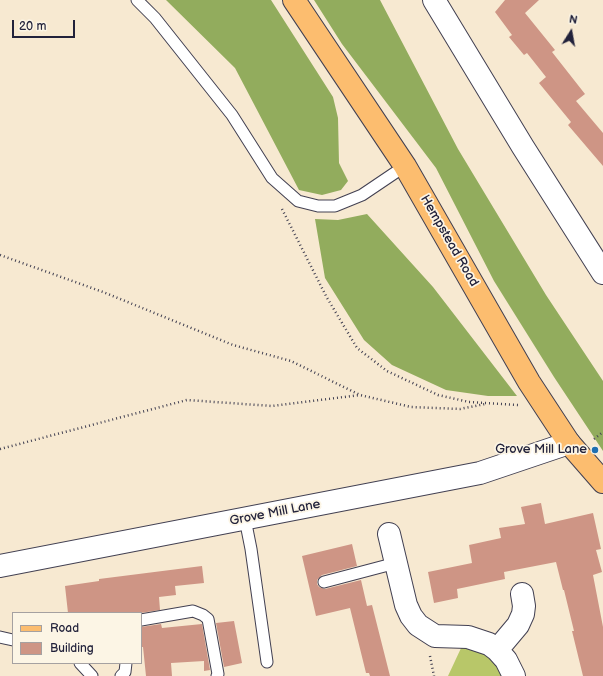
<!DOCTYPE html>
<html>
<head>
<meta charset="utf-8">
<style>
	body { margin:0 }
	#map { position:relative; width:603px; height:676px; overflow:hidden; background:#f7e9d1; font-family:"Balsamiq Sans",sans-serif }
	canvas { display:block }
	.legend { position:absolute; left:12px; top:612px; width:130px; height:52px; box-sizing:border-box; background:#fcf5e5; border:1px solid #a5a1a1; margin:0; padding:5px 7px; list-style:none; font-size:12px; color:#22223b }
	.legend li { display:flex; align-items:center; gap:8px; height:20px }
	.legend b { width:20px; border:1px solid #a5a1a1 }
	.north { position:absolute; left:551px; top:12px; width:40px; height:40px; -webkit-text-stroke:3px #fcf5e5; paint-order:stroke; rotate:11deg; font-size:11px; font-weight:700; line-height:16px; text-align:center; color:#22223b }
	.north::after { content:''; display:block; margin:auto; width:14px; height:18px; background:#22223b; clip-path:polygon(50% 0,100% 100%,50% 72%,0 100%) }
	.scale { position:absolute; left:12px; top:20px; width:63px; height:18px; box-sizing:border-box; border:2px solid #22223b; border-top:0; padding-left:5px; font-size:12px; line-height:14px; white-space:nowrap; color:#22223b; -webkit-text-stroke:3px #fcf5e5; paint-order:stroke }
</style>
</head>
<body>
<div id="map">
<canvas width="603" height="676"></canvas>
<ul class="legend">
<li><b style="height:5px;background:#fcbd6f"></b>Road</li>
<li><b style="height:11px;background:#ce9585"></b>Building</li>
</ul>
<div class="north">N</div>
<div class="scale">20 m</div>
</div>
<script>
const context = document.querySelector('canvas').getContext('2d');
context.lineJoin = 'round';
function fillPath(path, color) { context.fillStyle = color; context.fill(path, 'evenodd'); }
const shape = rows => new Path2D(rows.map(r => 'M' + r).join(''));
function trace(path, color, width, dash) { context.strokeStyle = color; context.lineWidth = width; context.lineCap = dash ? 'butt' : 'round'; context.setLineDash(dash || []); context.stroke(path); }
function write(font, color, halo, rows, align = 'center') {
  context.font = font + ' "Balsamiq Sans",sans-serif'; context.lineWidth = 3.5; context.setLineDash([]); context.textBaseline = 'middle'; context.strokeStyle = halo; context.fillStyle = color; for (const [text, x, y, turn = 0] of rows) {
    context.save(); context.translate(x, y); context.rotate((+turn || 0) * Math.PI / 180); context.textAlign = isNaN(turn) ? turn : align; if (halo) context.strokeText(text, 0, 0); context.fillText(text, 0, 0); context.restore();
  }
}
fillPath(shape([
	[462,646,487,654,498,666,503,676,448,676]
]), '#b8c769');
fillPath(shape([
	[166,0,271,0,333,97,338,118,339,163,348,181,341,190,322,195,299,190,235,68],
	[314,0,380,0,458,149,546,295,603,381,603,451,554,377,494,281,436,168,342,44],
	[367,214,433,287,517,396,488,396,446,390,392,365,364,340,325,278,315,219,338,220]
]), '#92ac5d');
fillPath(shape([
	[505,0,539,0,525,13,555,50,552,52,585,94,576,101,603,133,603,166,568,125,571,122,539,83,546,77,527,53,524,55,509,37,512,35,495,12],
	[541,503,545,524,593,513,601,549,596,550,602,572,593,575,603,627,603,676,583,676,572,631,574,631,564,590,563,590,556,562,504,572,505,579,457,589,458,598,434,603,428,572,472,563,469,545,501,538,499,528,525,524,521,507],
	[352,544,357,566,322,575,317,580,317,584,319,587,325,589,361,580,367,606,372,605,390,676,370,676,369,673,366,673,350,608,316,616,302,556],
	[202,566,204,583,175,586,176,595,159,597,160,610,140,613,68,613,65,586,99,581,99,579],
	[234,621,242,663,224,667,216,623],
	[161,624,162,628,202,624,210,670,204,671,204,661,171,663,172,676,146,676,143,647,141,647,141,627]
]), '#ce9585');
const service = shape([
	[137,0,155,18,232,115,272,178,298,201,318,206,335,206,362,195,405,166],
	[245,519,251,549,267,662],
	[324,582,396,563],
	[141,620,193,611,203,615,208,619,218,674,217,676],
	[0,637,13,640],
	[80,663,92,676],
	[121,676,125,672,126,663]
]);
const minor = shape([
	[434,0,523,147,603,273],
	[389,534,406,605,411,616,418,625,435,636,468,637,489,644,497,650,506,660,514,676],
	[0,566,480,473,569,443],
	[497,650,518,625,523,614,524,606,522,594]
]);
const primary = shape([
	[294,0,405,166,529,382,569,443,603,482]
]);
trace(service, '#424052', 13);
trace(minor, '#424052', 24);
trace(primary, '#424052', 24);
trace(shape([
	[282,209,326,296,357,348,387,371,438,395,469,402,518,405],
	[0,255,103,292,233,345,291,361,360,395,411,407,460,409,485,404],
	[594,439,603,432],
	[0,449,187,400,272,406,360,395],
	[430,656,434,676]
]), '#424052', 2.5, [1, 3]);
trace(service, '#fff', 11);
trace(minor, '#fff', 22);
trace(primary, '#fcbd6f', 22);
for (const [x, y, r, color] of [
	[595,450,4,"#1f6fb2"]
]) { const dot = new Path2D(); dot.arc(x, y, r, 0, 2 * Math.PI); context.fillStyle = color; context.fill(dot); trace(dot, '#fcf5e5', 1.5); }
write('13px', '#22223b', '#fcf5e5', [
	["Hempstead Road",449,241,60],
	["Grove Mill Lane",275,513,-11]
]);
write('13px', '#22223b', '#fcf5e5', [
	["Grove Mill Lane",587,450]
], 'right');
</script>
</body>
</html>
